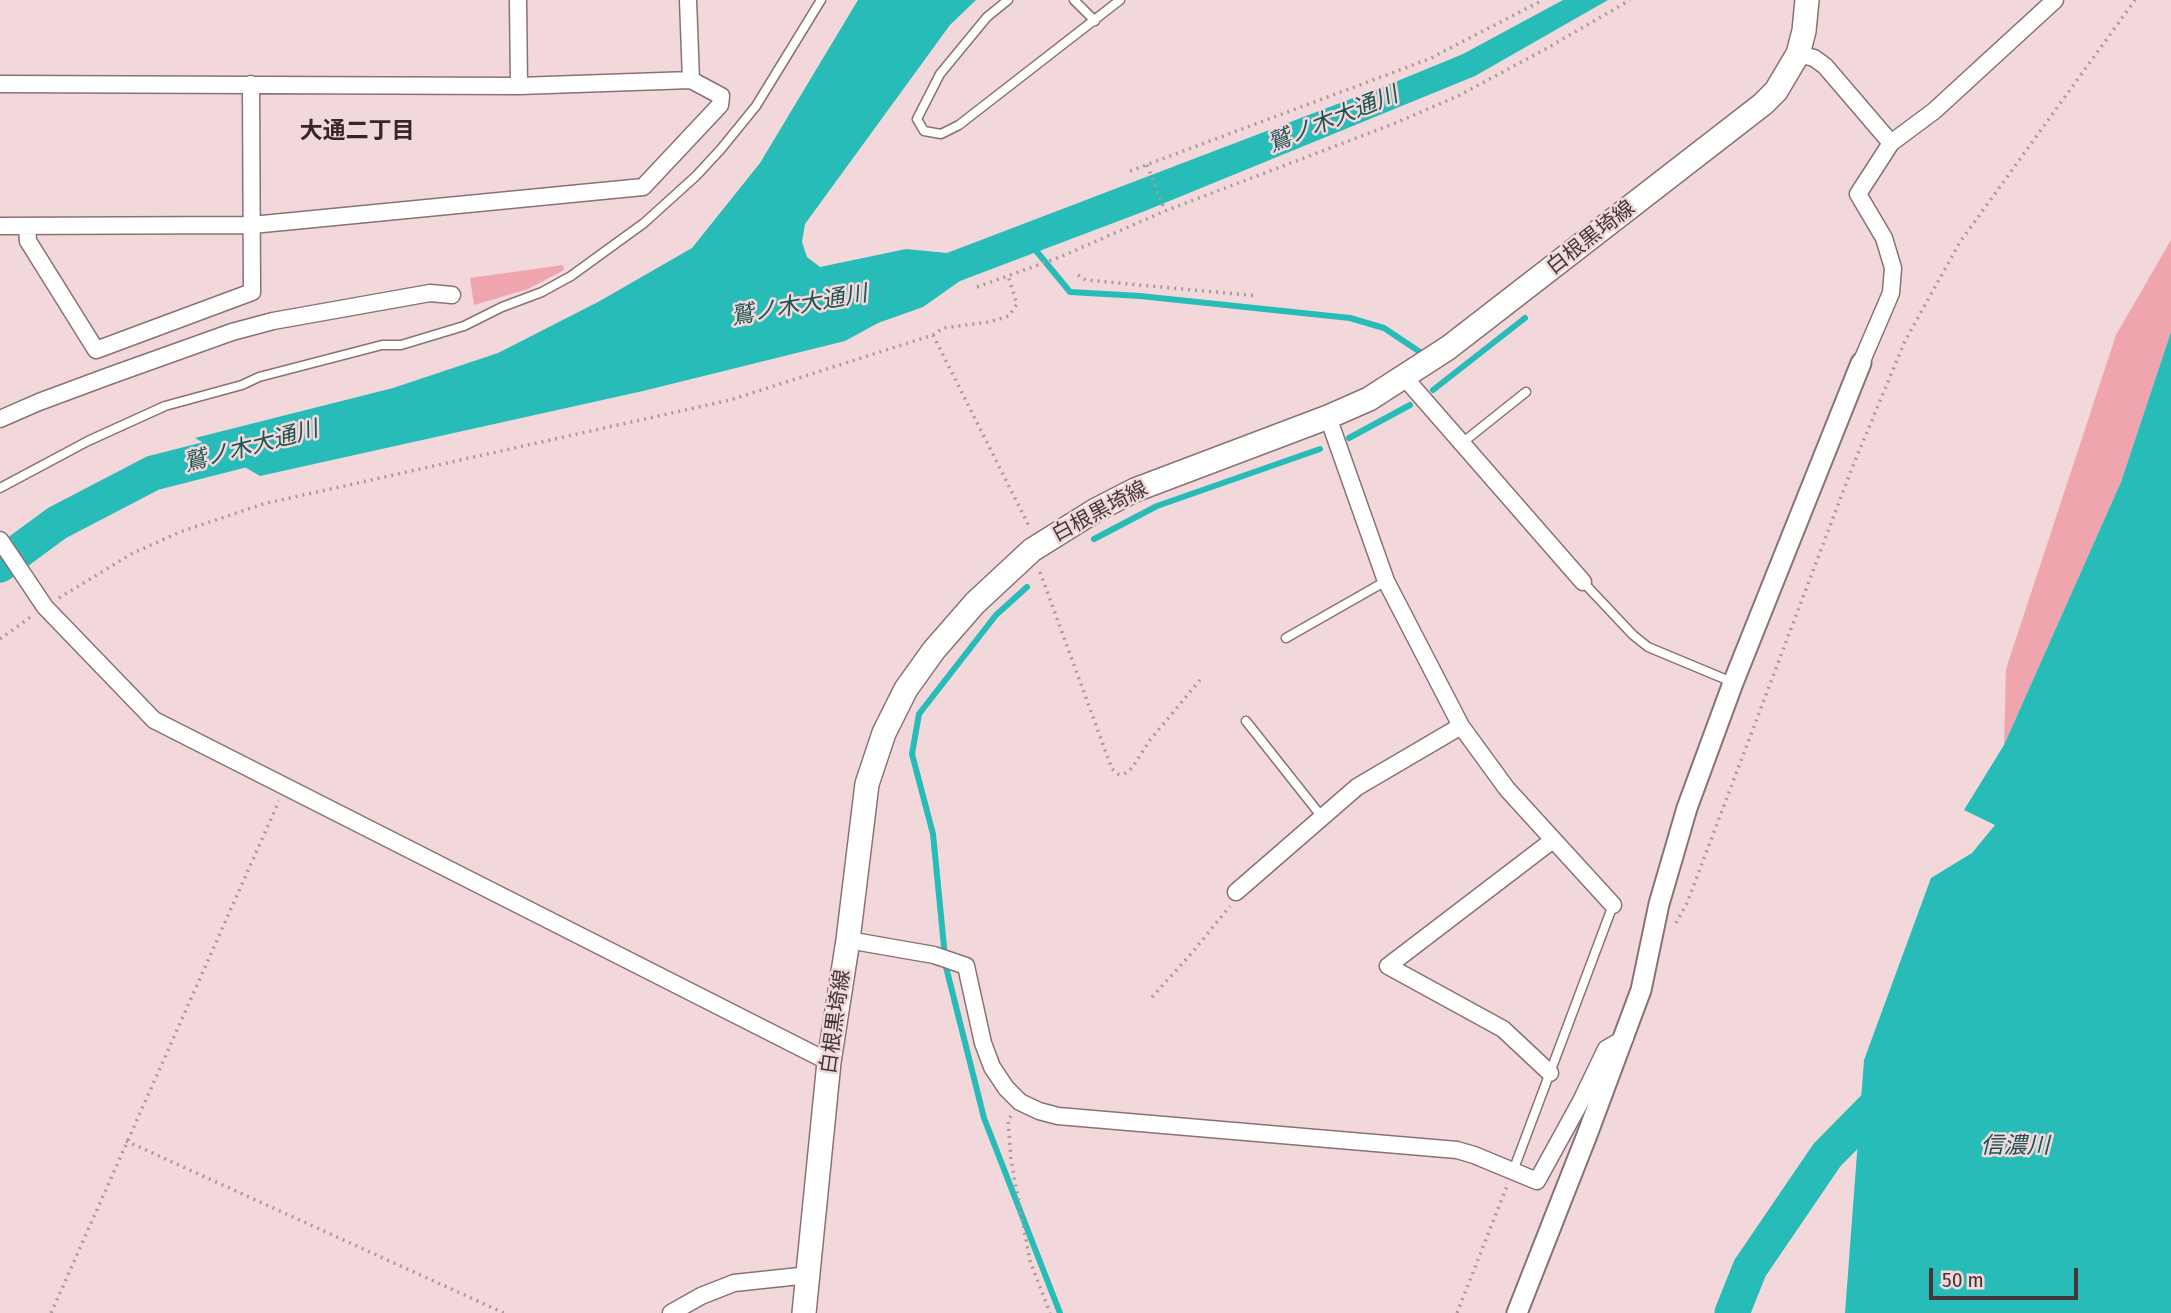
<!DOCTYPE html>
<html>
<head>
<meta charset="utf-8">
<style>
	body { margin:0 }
	#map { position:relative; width:2171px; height:1313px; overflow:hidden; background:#f2d8da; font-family:"Fira Sans Condensed",sans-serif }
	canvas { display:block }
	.scale { position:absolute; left:1929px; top:1268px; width:149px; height:32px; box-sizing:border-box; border:4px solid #413738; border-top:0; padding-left:9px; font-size:21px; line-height:24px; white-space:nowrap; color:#413738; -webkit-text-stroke:5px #f2d8da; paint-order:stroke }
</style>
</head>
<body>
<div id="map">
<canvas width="2171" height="1313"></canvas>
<div class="scale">50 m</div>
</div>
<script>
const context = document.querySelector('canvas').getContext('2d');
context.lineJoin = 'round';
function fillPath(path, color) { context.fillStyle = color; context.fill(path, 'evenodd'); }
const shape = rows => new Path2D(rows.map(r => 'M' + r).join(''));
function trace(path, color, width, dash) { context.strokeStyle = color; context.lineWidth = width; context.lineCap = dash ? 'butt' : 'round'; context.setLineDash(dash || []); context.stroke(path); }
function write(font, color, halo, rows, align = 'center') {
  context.font = font + ' "Fira Sans Condensed","Noto Sans JP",sans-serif'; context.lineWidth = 5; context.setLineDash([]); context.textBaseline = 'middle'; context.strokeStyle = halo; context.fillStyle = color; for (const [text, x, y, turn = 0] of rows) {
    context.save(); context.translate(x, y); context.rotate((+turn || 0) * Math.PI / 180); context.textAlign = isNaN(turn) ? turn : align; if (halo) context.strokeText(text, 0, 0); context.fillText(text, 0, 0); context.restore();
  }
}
fillPath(shape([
	[2171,240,2171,332,2121,482,2004,745,2006,669,2116,335],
	[563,265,564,270,528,289,474,305,470,278]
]), '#f0a5ae');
fillPath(shape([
	[858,0,976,0,950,25,805,224,802,242,807,257,820,267,906,249,947,253,1395,82,1463,54,1563,0,1608,0,1475,76,1145,211,960,281,923,307,878,323,845,341,643,391,260,476,195,438,393,388,498,353,598,302,692,248,760,163],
	[2171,332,2171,1313,1845,1313,1864,1060,1931,878,1972,853,1995,825,1964,810,2004,745,2121,482]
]), '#27bcb8');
trace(shape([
	[1033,247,1070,292,1140,296,1350,318,1384,328,1420,352],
	[1433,390,1525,318],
	[1349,438,1410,405],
	[1094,539,1157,506,1320,449],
	[1027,587,996,615,919,714,912,754,933,834,946,967,984,1118,1060,1313]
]), '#27bcb8', 6);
trace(shape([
	[0,565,57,523,153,473,271,443],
	[1732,1313,1750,1268,1827,1155,1894,1087]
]), '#27bcb8', 35);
const service = shape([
	[1008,0,987,17,940,74,917,119,924,131,941,134,959,125,1120,0],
	[1074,0,1095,21],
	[1462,443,1526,392],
	[0,488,88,441,165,406,242,385,259,377,382,345,401,345,464,326,502,307,542,292,571,276,644,223,696,176,721,149,756,106,821,0],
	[1583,582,1633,635,1648,647,1732,682],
	[1286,638,1386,581],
	[1246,721,1322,817],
	[1513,1171,1613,905]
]);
const minor = shape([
	[518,0,519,86],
	[1798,54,1814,58,1825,66,1891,143],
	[0,84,519,86,691,80,688,0],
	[0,226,252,225,643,187,720,105,721,96,691,80],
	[27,226,28,241,96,350,252,292,251,84],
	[1861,363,1891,293,1893,268,1884,238,1858,194,1891,143,1934,111,2055,0],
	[1405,378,1583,582],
	[1328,417,1386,581,1461,726,1507,789,1613,905],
	[0,419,39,402,109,376,232,332,273,321,430,293,452,295],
	[0,540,45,607,154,720,829,1062],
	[1236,892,1357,787,1461,726],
	[848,940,934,955,966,966,983,1043,992,1067,1006,1088,1020,1102,1039,1111,1058,1116,1457,1150,1474,1155,1537,1181,1581,1101,1606,1049,1625,1038],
	[1550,1073,1503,1029,1388,966,1553,840],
	[671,1313,701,1296,734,1283,809,1275]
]);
const tertiary = shape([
	[1517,1313,1587,1135,1641,990,1659,904,1687,808,1733,683,1861,363]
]);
const secondary = shape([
	[804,1313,829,1062,848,940,867,784,884,733,906,689,934,650,975,603,1032,550,1096,510,1135,490,1328,417,1369,399,1448,348,1763,104,1776,91,1798,54,1804,31,1807,0]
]);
trace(service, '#887274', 11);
trace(minor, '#887274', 19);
trace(tertiary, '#887274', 23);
trace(secondary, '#887274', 26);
trace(shape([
	[1147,165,1165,211],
	[1130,171,1429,59,1543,0],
	[1078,275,1086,280,1258,296],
	[977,287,1060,257,1165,211,1398,122,1460,95,1551,46,1630,0],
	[933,335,1030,528],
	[1040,572,1112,769,1118,774,1124,774,1132,768,1150,740,1200,680],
	[59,598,133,553,180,532,263,504,730,400,933,335,943,328,989,322,1009,316,1017,304,1008,276],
	[0,639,32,616],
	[1676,923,1687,903,1852,468,1905,341,1960,242,2135,0],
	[1152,997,1191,954,1230,906],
	[1011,1116,1008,1120,1011,1160,1030,1261,1050,1313],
	[126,1141,504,1313],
	[51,1313,279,801],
	[1457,1313,1507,1186]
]), '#ad999a', 3.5, [2, 5]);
trace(service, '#fff', 8);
trace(minor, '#fff', 16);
trace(tertiary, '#fff', 19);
trace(secondary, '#fff', 23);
write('21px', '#413738', '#f2d8da', [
	["白根黒埼線",1591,238,-38],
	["白根黒埼線",1100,512,-28],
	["白根黒埼線",836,1022,-82]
]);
write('italic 23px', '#1b5452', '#f2d8da', [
	["鷲ノ木大通川",1333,120,-22],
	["鷲ノ木大通川",799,306,-10],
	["鷲ノ木大通川",251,447,-15],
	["信濃川",2015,1147]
]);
write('bold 23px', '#382527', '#f2d8da', [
	["大通二丁目",357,132]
]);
</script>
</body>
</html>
